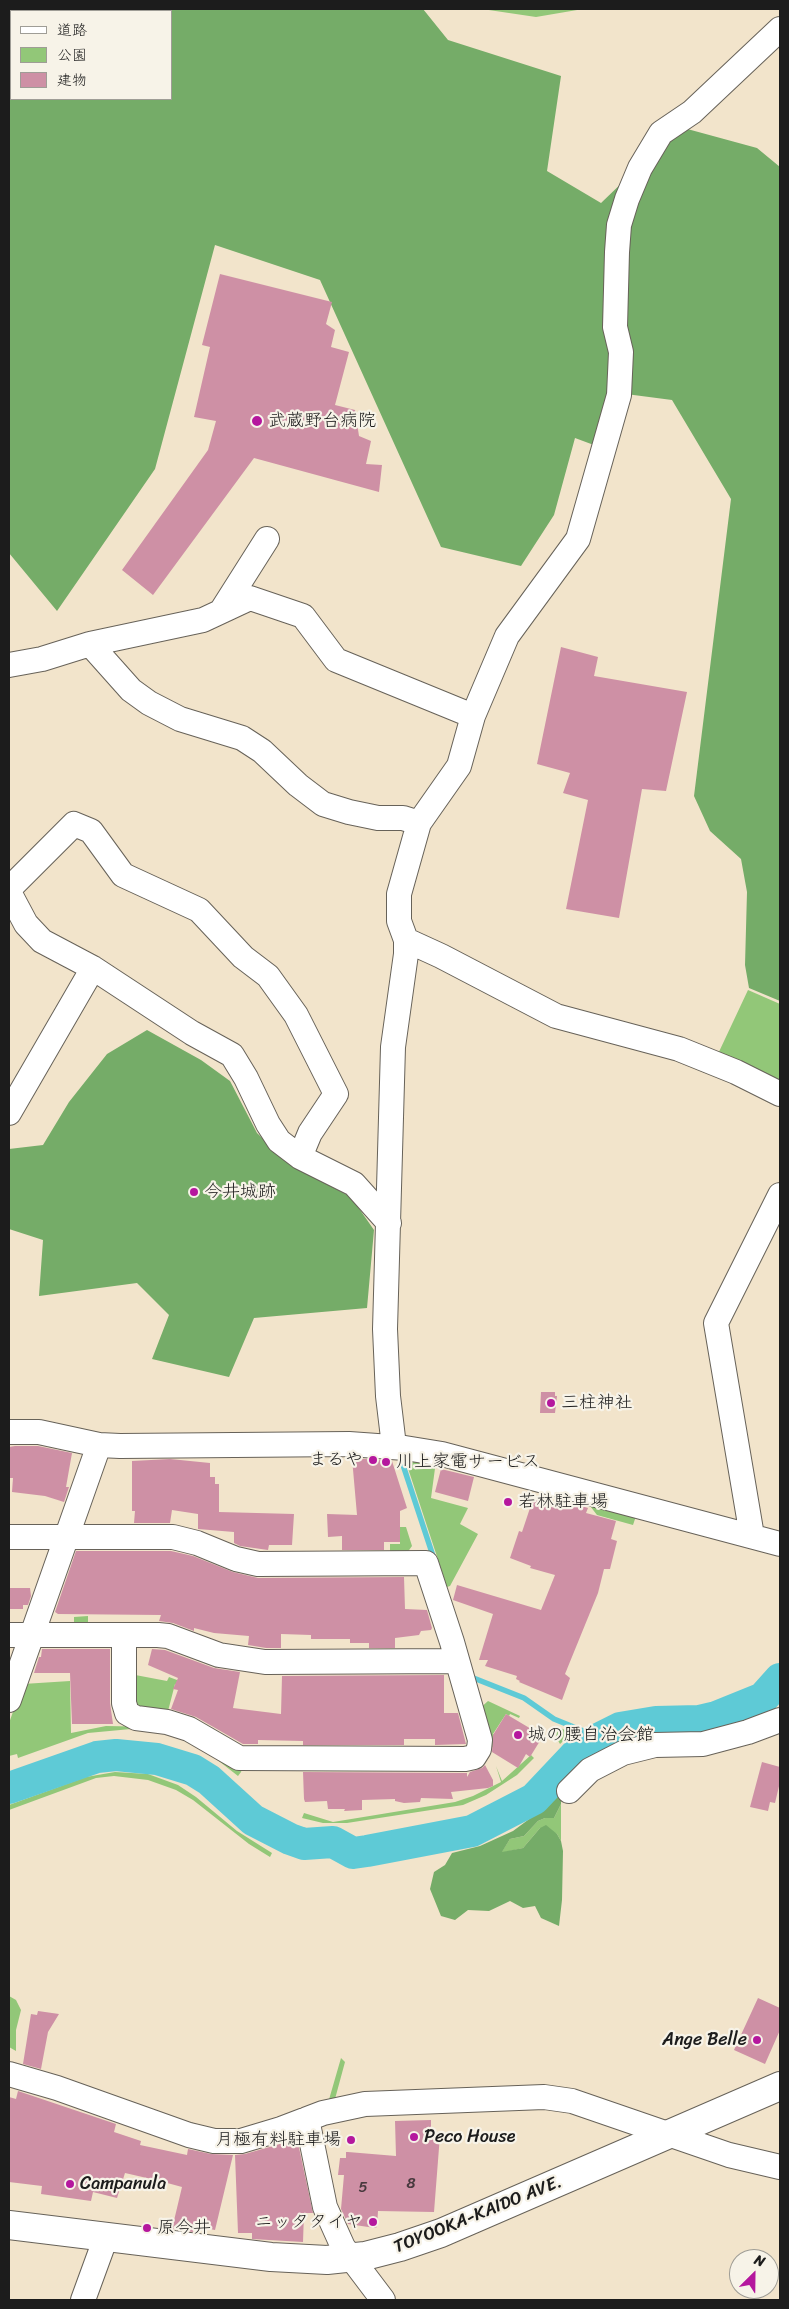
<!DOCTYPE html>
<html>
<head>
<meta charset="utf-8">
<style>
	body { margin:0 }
	#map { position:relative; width:789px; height:2309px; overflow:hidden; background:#f2e4cb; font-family:Sriracha,"Klee One",sans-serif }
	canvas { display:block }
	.frame { position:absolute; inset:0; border:10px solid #1c1c1c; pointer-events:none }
	.legend { position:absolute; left:10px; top:10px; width:162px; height:90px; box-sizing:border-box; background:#f7f3e8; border:1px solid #9f9d96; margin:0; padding:6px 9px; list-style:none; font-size:15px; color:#1c1c1c }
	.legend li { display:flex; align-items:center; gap:10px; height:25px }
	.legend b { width:25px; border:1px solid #9f9d96 }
	.north { position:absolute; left:729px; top:2249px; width:50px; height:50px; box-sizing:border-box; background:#f7f3e8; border:1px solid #9f9d96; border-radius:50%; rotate:23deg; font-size:14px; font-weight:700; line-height:20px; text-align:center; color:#1c1c1c }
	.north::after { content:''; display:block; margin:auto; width:18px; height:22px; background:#b5179e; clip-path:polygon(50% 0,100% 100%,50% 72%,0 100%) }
</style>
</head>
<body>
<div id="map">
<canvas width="789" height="2309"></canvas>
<div class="frame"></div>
<ul class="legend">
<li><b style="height:6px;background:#fff"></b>道路</li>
<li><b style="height:14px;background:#92c778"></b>公園</li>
<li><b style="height:14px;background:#ce90a5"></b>建物</li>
</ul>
<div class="north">N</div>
</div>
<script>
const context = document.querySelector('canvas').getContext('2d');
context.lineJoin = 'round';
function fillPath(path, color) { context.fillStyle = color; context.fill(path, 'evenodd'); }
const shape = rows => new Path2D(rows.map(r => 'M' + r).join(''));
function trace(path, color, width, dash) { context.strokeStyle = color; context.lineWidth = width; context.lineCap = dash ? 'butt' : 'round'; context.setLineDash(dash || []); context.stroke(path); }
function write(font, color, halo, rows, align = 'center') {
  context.font = font + ' Sriracha,"Klee One",sans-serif'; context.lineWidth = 4.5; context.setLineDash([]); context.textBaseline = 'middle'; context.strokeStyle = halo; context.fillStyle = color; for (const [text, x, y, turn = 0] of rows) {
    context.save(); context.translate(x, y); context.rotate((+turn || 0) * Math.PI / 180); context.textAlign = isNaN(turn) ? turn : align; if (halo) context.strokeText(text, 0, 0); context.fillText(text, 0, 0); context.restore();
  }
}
fillPath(shape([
	[482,9,583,9,536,17],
	[748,990,780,1004,780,1086,717,1056],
	[404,1456,436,1461,431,1498,468,1508,460,1524,478,1534,450,1586,447,1587],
	[587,1502,636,1516,633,1525,597,1515],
	[400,1527,406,1527,412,1546,404,1557,390,1557,390,1544,400,1544],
	[88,1616,88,1628,74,1628,74,1617],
	[130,1674,167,1681,169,1677,193,1686,191,1691,175,1684,167,1715,148,1713,130,1703],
	[70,1681,71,1733,106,1726,160,1727,242,1769,241,1772,238,1776,215,1758,183,1740,161,1733,131,1729,88,1733,18,1758,17,1754,9,1756,9,1723,23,1684],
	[488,1701,520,1716,519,1718,510,1714,509,1716,506,1714,493,1734,500,1738,501,1743,491,1748,494,1756,477,1711],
	[558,1727,572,1733,560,1744,556,1737],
	[531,1755,534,1758,517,1775,486,1795,463,1805,347,1823,323,1823,302,1818,304,1813,333,1822,455,1802,473,1796,501,1782,496,1766,502,1781],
	[115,1772,148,1774,178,1785,196,1797,237,1831,272,1853,270,1857,249,1844,193,1800,176,1790,148,1780,114,1776,96,1778,9,1810,9,1805,86,1777],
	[561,1804,561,1841,557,1834,540,1828,523,1848,501,1853,510,1839,524,1836,538,1821,545,1818,554,1818],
	[9,1996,16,2000,21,2010,16,2030,16,2051,9,2047],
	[341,2058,345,2062,335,2099,328,2103]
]), '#92c778');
fillPath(shape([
	[9,9,423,9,448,40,561,76,547,171,601,203,680,127,757,148,780,167,780,1001,749,988,745,965,747,892,741,859,710,831,694,796,731,499,672,400,626,394,610,451,575,438,554,515,521,566,441,547,320,280,215,245,155,469,57,611,9,553],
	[11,11,171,11,171,99,11,99],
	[147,1030,201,1060,230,1081,257,1133,290,1165,351,1197,374,1230,367,1308,254,1318,229,1377,152,1359,169,1315,137,1283,39,1296,43,1240,9,1229,9,1149,43,1145,69,1102,107,1054],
	[561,1793,561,1804,554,1818,545,1818,538,1821,524,1836,510,1839,502,1852,523,1848,540,1828,546,1825,557,1834,561,1841,563,1851,562,1900,559,1926,541,1918,535,1906,523,1908,510,1901,489,1911,468,1910,455,1920,441,1916,430,1889,434,1872,445,1865,452,1853,480,1846,513,1831,551,1803]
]), '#75ac68');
trace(shape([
	[401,1459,434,1559],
	[471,1675,471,1677,524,1698,554,1719,586,1732,596,1740]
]), '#5ecad6', 5.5);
trace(shape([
	[9,1788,97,1757,116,1755,157,1759,193,1770,209,1780,253,1820,290,1839,304,1844,333,1842,353,1853,367,1851,472,1831,534,1799,584,1746,620,1728,656,1722,699,1721,716,1717,763,1698,780,1679]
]), '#5ecad6', 32);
fillPath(shape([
	[220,274,332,302,326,324,335,330,331,347,349,352,335,405,355,410,359,436,371,441,366,464,382,465,379,492,254,458,153,595,122,570,208,450,216,421,194,417,210,347,202,345],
	[561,647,598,657,594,676,687,692,666,791,642,789,619,918,566,909,588,800,563,793,570,773,537,764],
	[541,1392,555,1392,555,1396,557,1396,555,1413,540,1413],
	[15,1446,38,1446,72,1453,66,1487,69,1487,64,1502,45,1496,12,1492,13,1478,9,1478,9,1447],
	[352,1458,392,1461,407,1508,400,1511,400,1542,384,1542,384,1550,342,1550,342,1536,328,1537,327,1514,357,1515],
	[170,1459,210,1463,210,1477,215,1477,215,1484,219,1484,219,1512,294,1514,292,1545,269,1545,268,1550,240,1546,234,1543,234,1532,198,1529,198,1514,172,1510,170,1523,134,1523,135,1511,132,1511,132,1461],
	[441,1469,474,1477,468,1501,435,1492],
	[533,1499,562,1509,565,1501,588,1508,586,1513,616,1521,611,1539,617,1541,610,1569,604,1569,598,1593,565,1674,570,1678,562,1700,519,1682,520,1681,516,1679,517,1676,485,1666,488,1660,479,1660,493,1614,453,1600,457,1585,541,1610,555,1575,530,1568,531,1566,510,1558,519,1531,522,1532],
	[76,1551,171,1551,193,1556,233,1572,258,1578,404,1577,405,1609,427,1610,432,1628,431,1630,421,1631,419,1635,395,1638,395,1648,369,1648,369,1643,350,1643,350,1639,311,1639,311,1635,281,1634,281,1648,266,1648,248,1645,249,1636,214,1633,194,1628,194,1631,173,1623,159,1621,161,1615,58,1614,55,1612],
	[9,1588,30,1588,31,1596,28,1605,23,1605,23,1609,9,1609],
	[42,1649,110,1649,110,1703,113,1724,72,1724,70,1673,34,1673,39,1657,41,1657],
	[152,1649,165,1650,214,1668,240,1672,233,1708,281,1714,282,1676,444,1675,444,1713,458,1713,466,1744,435,1745,435,1739,404,1739,404,1745,303,1745,303,1741,258,1740,258,1744,243,1744,196,1717,171,1709,178,1690,173,1689,178,1678,148,1665],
	[506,1714,543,1736,530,1757,526,1754,518,1768,492,1752,493,1735],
	[762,1762,780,1767,780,1782,775,1803,770,1802,768,1811,750,1807],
	[485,1765,493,1780,493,1786,488,1788,451,1792,453,1799,421,1798,420,1802,404,1803,395,1801,395,1799,362,1800,362,1810,344,1811,345,1809,328,1809,327,1801,305,1802,304,1799,303,1772,467,1773,467,1777,470,1772,482,1768],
	[758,1998,780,2008,780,2030,765,2064,734,2050],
	[38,2011,59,2014,48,2032,41,2069,23,2064,31,2014,37,2015],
	[18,2091,116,2124,114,2132,141,2141,140,2145,187,2155,188,2149,211,2154,233,2155,215,2230,195,2226,193,2232,172,2229,182,2187,160,2181,125,2173,117,2198,93,2192,91,2201,41,2194,42,2186,9,2182,9,2097,16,2099],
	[431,2120,431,2136,440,2135,434,2212,378,2211,377,2227,375,2228,348,2224,341,2209,344,2175,338,2175,340,2158,346,2158,346,2152,348,2152,396,2156,395,2121],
	[298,2143,313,2213,304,2213,303,2242,252,2239,252,2233,238,2233,235,2155,245,2154,280,2144]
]), '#ce90a5');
const minor = shape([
	[222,610,267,539],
	[90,644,131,690,149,703,180,719,242,738,262,751,298,785,323,804,349,812,378,818,403,818,419,823],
	[9,665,42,659,90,644,203,620,250,598,303,616,336,660,473,716],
	[9,889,74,824,91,831,123,875,199,910,243,957,268,976,296,1015,336,1094,310,1133,300,1157],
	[9,892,26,924,42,941,93,968,192,1033,232,1055,246,1078,268,1124,279,1141,300,1157,354,1184,389,1223],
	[406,940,441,956,556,1016,679,1049,736,1072,780,1094],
	[9,1113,93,968],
	[9,1432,39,1432,99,1445,120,1446,349,1444,405,1448,442,1454,780,1544],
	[394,1446,388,1396,385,1329,393,1047,406,954,406,940,399,921,399,894,419,823,459,766,473,716,507,636,578,539,619,395,621,352,615,327,617,252,619,225,627,199,640,168,661,133,692,112,780,29],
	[752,1536,716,1323,780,1195],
	[9,1537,173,1537,197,1543,236,1559,258,1564,426,1563,452,1642,480,1740,479,1749,474,1757,465,1759,239,1758,189,1729,167,1722,136,1718,127,1713,124,1703,124,1635],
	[9,1635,158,1635,168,1636,219,1655,265,1662,456,1661],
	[9,1700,99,1445],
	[569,1791,590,1770,623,1753,655,1745,703,1744,748,1732,780,1720],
	[9,2074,57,2088,189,2135,214,2141,241,2141,281,2129,323,2113,365,2104,544,2097,572,2101,729,2155,780,2167],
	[307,2119,325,2207,343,2247,383,2300],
	[83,2300,106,2237]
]);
const major = shape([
	[9,2225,271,2257,327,2260,365,2256,400,2247,441,2233,780,2086]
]);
trace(minor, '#676259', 26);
trace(major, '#676259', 30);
trace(minor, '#fff', 24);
trace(major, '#fff', 28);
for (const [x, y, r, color] of [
	[257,421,6,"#b5179e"],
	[194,1192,5,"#b5179e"],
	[551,1403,5,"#b5179e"],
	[373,1460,5,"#b5179e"],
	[386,1462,5,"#b5179e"],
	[508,1502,5,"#b5179e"],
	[518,1735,5,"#b5179e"],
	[757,2040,5,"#b5179e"],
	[414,2137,5,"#b5179e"],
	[351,2140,5,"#b5179e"],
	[70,2184,5,"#b5179e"],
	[373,2222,5,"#b5179e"],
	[147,2228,5,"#b5179e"]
]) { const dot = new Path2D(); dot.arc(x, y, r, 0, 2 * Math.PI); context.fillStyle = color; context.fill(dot); trace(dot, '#f7f3e8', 2); }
write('15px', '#48393e', null, [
	["8",411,2184],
	["5",363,2188]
]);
write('18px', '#1c1c1c', '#f7f3e8', [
	["武蔵野台病院",268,421],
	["今井城跡",204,1192],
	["三柱神社",561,1403],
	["まるや",363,1460,"right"],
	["川上家電サービス",396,1462],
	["若林駐車場",518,1502],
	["城の腰自治会館",528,1735],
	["Ange Belle",747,2040,"right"],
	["Peco House",424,2137],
	["月極有料駐車場",341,2140,"right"],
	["Campanula",80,2184],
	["ニッタタイヤ",363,2222,"right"],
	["原今井",157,2228]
], 'left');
write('18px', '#1c1c1c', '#f7f3e8', [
	["TOYOOKA-KAIDO AVE.",478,2215,-22]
]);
</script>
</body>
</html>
